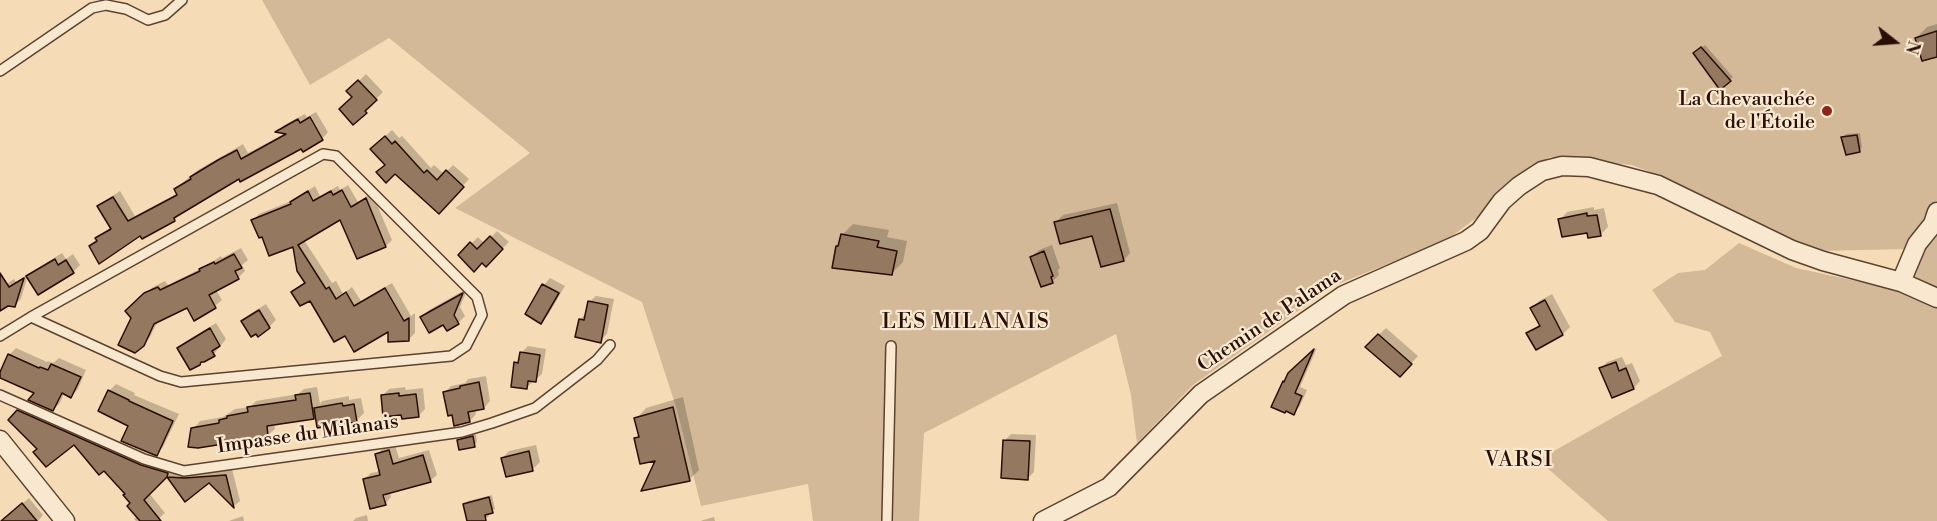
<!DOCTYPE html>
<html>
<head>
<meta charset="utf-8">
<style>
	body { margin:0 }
	#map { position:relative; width:1937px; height:521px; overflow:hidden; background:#f6dcb6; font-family:"Libre Bodoni",serif }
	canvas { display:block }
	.north { position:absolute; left:1865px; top:12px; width:60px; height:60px; -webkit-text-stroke:4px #f9e8d0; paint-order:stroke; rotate:107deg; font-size:16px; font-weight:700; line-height:24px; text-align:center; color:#290e03 }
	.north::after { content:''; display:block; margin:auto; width:21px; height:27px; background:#290e03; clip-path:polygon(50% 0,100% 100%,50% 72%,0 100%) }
</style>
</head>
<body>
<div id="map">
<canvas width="1937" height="521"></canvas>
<div class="north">N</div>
</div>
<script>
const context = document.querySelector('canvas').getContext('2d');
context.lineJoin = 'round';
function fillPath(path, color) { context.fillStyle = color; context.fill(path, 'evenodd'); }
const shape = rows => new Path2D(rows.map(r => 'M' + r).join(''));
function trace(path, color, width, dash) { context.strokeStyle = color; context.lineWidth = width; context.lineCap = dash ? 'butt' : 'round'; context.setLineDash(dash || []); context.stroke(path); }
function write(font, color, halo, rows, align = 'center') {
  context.font = font + ' "Libre Bodoni",serif'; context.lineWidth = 4.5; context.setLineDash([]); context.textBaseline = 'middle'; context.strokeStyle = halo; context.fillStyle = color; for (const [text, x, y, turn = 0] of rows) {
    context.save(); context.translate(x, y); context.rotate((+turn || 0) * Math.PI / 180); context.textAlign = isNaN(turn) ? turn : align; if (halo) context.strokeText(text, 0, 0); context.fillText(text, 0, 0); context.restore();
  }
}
fillPath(shape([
	[262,0,1937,0,1937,200,1930,220,1908,249,1816,251,1771,228,1666,178,1632,165,1550,157,1515,177,1484,212,1447,240,1333,286,1193,385,1137,443,1131,395,1116,334,924,433,919,521,813,521,808,484,701,506,677,410,642,302,455,208,530,153,389,38,310,85],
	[1937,230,1937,289,1908,277,1923,248],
	[1739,243,1796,268,1893,289,1937,308,1937,521,1608,521,1538,460,1722,356,1710,332,1675,322,1652,290,1678,273,1705,270]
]), '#d3b998');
fillPath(shape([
	[1937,24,1937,56,1916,38,1927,27],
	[1705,45,1733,77,1730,80,1698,50],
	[366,74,383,92,371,104,373,105,366,112,341,109,354,97,349,91],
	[316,112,328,132,322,139,239,177,181,213,174,220,141,234,91,247,104,232,111,227,99,207,106,200,120,191,135,216,178,193,176,189,182,183,198,170,226,154,243,144,248,153,286,133,278,131,284,125,305,114,307,117],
	[392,130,399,138,402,136,431,168,434,165,444,174,453,165,469,179,445,206,386,165,378,143],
	[1860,133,1862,147,1859,151,1843,137,1846,134],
	[348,185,358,202,372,193,392,240,386,246,358,258,341,218,304,240,332,283,336,281,343,294,352,287,361,301,392,283,411,316,415,313,415,333,408,340,390,329,346,334,310,299,293,292,306,282,294,245,263,235,253,220,259,214,294,200,315,186,320,196,338,186,340,190],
	[1117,203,1130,253,1124,260,1093,234,1056,222,1063,215],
	[1594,207,1594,210,1604,208,1608,227,1601,234,1589,236,1588,231,1560,220,1567,212],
	[853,224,889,230,887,237,907,241,903,262,892,273,840,244,842,235],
	[497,231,509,242,486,265,482,261,460,255,478,237,485,244],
	[1052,245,1060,268,1058,270,1059,275,1052,282,1032,257,1039,250],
	[241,248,248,260,242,265,245,271,238,278,216,290,222,300,215,306,194,319,187,307,158,321,150,337,143,345,133,317,134,304,153,287,165,281,168,285,204,267,221,256,222,258],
	[62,253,66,259,73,254,80,265,73,272,28,277,35,270],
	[28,274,21,299,14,305,8,305,0,310,0,288,14,279,16,282],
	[550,278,565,286,548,315,541,322,527,314,544,285],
	[468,288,460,307,465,316,458,323,444,323,422,317,429,310],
	[1552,294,1570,327,1563,334,1528,333,1540,324,1532,308,1539,301],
	[596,296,614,299,607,334,600,341,580,319,587,313,589,302],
	[266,304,276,320,269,327,243,321,250,314],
	[216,323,226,339,214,354,203,359,179,348,185,342],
	[1386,328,1418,356,1407,368,1367,346],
	[528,346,546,349,542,374,527,387,516,363,520,359,521,353],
	[16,348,47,362,48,361,53,363,59,358,86,370,78,389,71,396,64,393,60,403,53,410,37,393,0,376,9,355],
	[1317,348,1300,387,1307,390,1300,406,1294,413,1289,374],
	[1622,357,1626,365,1632,363,1640,381,1634,388,1613,396,1601,369,1607,362],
	[486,376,490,401,484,408,475,409,476,414,470,421,445,392,451,386,465,383,468,379],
	[116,384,135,393,134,395,179,414,163,447,156,454,130,425,109,391],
	[317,387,320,404,322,401,349,396,349,400,361,398,364,413,357,420,316,415,314,417,274,424,275,429,268,435,193,429,200,421,223,417,235,409,250,407,256,401,298,394,304,389],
	[405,387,406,390,423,388,425,409,418,416,403,413,382,396,389,389],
	[683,397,699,470,689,480,658,459,636,438,640,435,636,419,646,408],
	[25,405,148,460,192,472,232,469,240,501,234,506,209,481,185,499,167,475,149,493,165,513,156,521,136,521,134,519,138,516,127,494,105,469,74,443,38,448,10,420],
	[476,434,477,442,474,445,458,440,462,437],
	[1011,434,1036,435,1034,472,1028,478,1005,440],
	[395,445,399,458,429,450,437,475,430,481,390,491,391,497,385,504,364,479,371,473,381,471,377,455,383,448],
	[382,487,386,501,383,501],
	[536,445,540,462,533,469,502,458,509,451],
	[492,495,495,509,488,513,489,516,485,519,472,521,465,504,468,501],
	[29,498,43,515,38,521,2,521],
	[367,515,368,521,353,521,356,518],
	[243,516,244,521,229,521],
	[714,517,715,521,701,521,703,520]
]), '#0003');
const building = shape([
	[1937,31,1937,57,1922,61,1915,38,1937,31],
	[1701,47,1731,81,1720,90,1693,53,1701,47],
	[358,80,377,100,365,111,367,113,353,125,339,109,352,97,346,91,358,80],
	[310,117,323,140,303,152,301,149,240,182,239,179,174,218,175,221,142,239,140,236,99,264,89,246,97,241,95,238,111,229,97,206,113,197,128,221,177,195,174,189,191,179,190,177,218,160,237,150,241,159,286,134,275,132,298,119,300,123,310,117],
	[1857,135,1860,152,1846,155,1841,137,1857,135],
	[385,136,392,144,395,141,424,173,427,170,437,180,446,170,464,187,439,214,395,174,386,183,376,172,385,165,370,149,385,136],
	[342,190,351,207,366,198,386,247,357,259,340,220,298,245,326,289,329,287,336,299,346,292,354,306,385,288,404,321,409,318,409,341,388,342,388,332,354,352,345,336,334,342,310,301,300,306,291,292,305,283,297,271,293,247,269,256,262,237,259,238,251,220,291,204,290,202,308,191,313,201,331,191,333,195,342,190],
	[1110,209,1124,261,1101,267,1092,236,1060,244,1054,222,1110,209],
	[1587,213,1587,216,1597,215,1601,236,1588,238,1587,233,1562,237,1558,219,1587,213],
	[841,234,879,241,877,247,897,251,892,275,832,268,836,246,838,246,841,234],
	[490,236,503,249,486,267,482,263,474,272,458,255,470,242,477,249,490,236],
	[1044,251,1053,276,1051,277,1053,283,1041,287,1030,257,1044,251],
	[234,254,242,268,235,271,239,279,209,295,216,308,194,321,187,308,154,324,144,346,135,353,118,345,131,318,125,311,144,293,158,287,160,290,200,271,199,269,214,262,215,264,234,254],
	[55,259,58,265,66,260,74,273,38,295,26,276,55,259],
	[0,273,9,287,24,278,15,307,8,306,0,311,0,273],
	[542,284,559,293,541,324,525,314,542,284],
	[463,293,454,315,459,324,447,331,443,325,429,333,420,317,463,293],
	[1545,300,1563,335,1536,350,1526,333,1540,326,1530,308,1545,300],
	[588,301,608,305,601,343,575,337,579,319,584,320,588,301],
	[259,310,270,328,258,337,256,334,251,337,241,321,259,310],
	[210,328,220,346,212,351,215,356,204,362,201,362,200,365,190,370,177,348,210,328],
	[1378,334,1412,364,1400,377,1365,347,1378,334],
	[1314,349,1295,393,1302,396,1294,415,1286,411,1285,413,1271,407,1283,381,1284,382,1288,373,1314,349],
	[520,352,540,355,536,382,528,381,527,389,511,387,514,362,518,363,520,352],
	[8,354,39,368,40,367,48,370,51,364,81,377,71,398,62,393,53,411,28,400,34,393,0,378,0,372,8,354],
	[1616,362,1619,371,1626,368,1634,389,1612,398,1599,368,1616,362],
	[479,382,484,409,468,412,470,422,454,426,452,415,448,416,443,392,460,388,460,386,479,382],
	[108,390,129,400,129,401,173,421,157,456,121,441,128,426,98,411,108,390],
	[310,393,314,419,267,426,268,437,198,448,188,447,191,428,219,423,219,420,227,418,227,416,248,412,247,407,296,400,295,395,310,393],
	[399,393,399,396,416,394,419,417,402,419,401,415,383,417,381,395,399,393],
	[342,403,343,406,354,404,357,422,317,428,314,408,342,403],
	[673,407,690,481,641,491,655,461,640,464,634,438,639,437,634,418,673,407],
	[17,410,141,465,168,473,167,477,185,478,226,475,234,508,209,483,185,502,167,477,144,500,161,521,140,521,127,506,130,503,123,495,125,494,104,471,99,475,74,445,46,467,33,452,37,449,8,420,17,410],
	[473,436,475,447,459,450,457,440,473,436],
	[1003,440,1030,441,1028,480,1001,478,1003,440],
	[389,450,393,464,423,455,431,482,383,495,386,505,370,509,363,479,380,475,375,454,389,450],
	[529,451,533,471,506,477,501,458,529,451],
	[489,497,493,513,485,515,486,521,467,521,463,504,489,497],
	[22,503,37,521,1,521,22,503]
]);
fillPath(building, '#947960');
trace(building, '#290e03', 1.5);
const lane = shape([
	[0,71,92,8,106,5,126,9,148,20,165,15,182,0],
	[0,336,31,317,323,154,336,156,477,297,482,315,466,346,451,356,181,382,160,376,31,317],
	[0,395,144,459,184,471,462,432,492,423,535,408,597,360,610,345],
	[887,521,891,346]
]);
const street = shape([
	[1901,282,1917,244,1933,224,1937,212],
	[0,440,65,521],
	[1043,521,1109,487,1201,394,1344,295,1466,241,1480,231,1502,201,1519,186,1542,171,1562,166,1589,167,1658,185,1792,250,1823,261,1901,282,1937,298]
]);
trace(lane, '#5c4230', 12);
trace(street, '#5c4230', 21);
trace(lane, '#f9e8d0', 9);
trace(street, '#f9e8d0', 18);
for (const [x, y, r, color] of [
	[1827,111,6,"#8f2418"]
]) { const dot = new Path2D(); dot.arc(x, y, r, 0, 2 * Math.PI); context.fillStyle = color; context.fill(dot); trace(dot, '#f9e8d0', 2); }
write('20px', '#290e03', '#f9e8d0', [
	["La Chevauchée",1815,100],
	["de l'Étoile",1815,123]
], 'right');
write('20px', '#290e03', '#f9e8d0', [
	["Chemin de Palama",1270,321,-34],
	["Impasse du Milanais",308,435,-8]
]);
context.letterSpacing = '1.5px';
write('21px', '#290e03', '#f9e8d0', [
	["LES MILANAIS",966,323],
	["VARSI",1519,461]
]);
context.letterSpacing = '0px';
</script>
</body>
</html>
